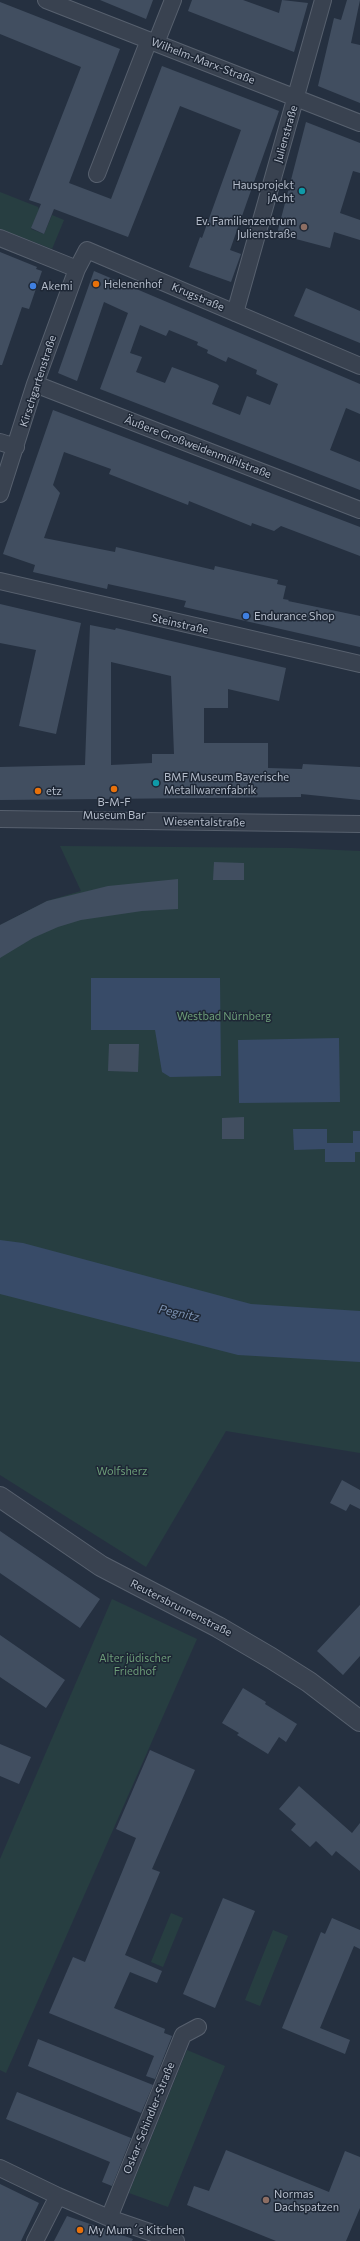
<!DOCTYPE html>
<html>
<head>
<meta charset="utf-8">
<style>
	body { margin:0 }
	canvas { display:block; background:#253040 }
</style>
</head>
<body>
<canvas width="360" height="2241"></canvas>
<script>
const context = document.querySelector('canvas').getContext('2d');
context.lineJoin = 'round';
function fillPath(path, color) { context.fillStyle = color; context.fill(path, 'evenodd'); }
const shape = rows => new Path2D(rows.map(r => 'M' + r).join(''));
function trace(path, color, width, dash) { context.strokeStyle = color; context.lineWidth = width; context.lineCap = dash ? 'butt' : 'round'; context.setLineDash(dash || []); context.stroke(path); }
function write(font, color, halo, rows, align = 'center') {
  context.font = font + ' Commissioner,sans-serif'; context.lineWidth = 3; context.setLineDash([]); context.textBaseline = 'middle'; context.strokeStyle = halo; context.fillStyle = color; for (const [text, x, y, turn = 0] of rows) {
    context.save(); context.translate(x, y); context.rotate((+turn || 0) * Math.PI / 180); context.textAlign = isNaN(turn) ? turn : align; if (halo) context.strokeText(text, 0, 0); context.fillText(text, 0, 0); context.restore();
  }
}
fillPath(shape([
	[0,192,38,207,39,210,31,229,44,234,52,215,64,220,52,249,0,229],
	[60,846,292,848,360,851,360,1453,226,1431,146,1567,0,1475,0,925,47,901,81,891],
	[214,863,244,863,244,880,214,880],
	[112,1599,197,1639,6,2073,0,2070,0,1859],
	[171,1913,183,1918,163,1967,151,1962],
	[273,1930,288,1936,260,2006,245,2000],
	[187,2050,225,2066,168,2207,129,2193]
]), '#273e41');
fillPath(shape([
	[91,978,220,978,221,1076,170,1077,162,1072,155,1030,91,1030],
	[339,1038,340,1102,239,1103,238,1040],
	[293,1129,327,1129,327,1143,353,1143,353,1131,360,1131,360,1152,355,1152,355,1162,325,1162,325,1149,294,1150],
	[0,1240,23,1243,251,1304,360,1311,360,1362,238,1355,0,1294]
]), '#384b68');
fillPath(shape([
	[100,0,153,0,146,19],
	[192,0,243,0,279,13,282,0,308,3,294,52,188,11],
	[347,0,360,0,351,43,360,45,360,103,318,86,334,18,341,20],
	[0,2,120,49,69,183,111,199,162,66,279,111,230,250,241,254,231,282,189,267,200,237,202,238,241,130,180,106,128,237,54,209,44,234,31,228,41,204,29,200,81,67,0,34],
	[306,122,360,143,360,173,353,171,340,213,360,220,360,240,334,232,330,248,277,234],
	[0,252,37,267,36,269,42,271,29,309,22,307,2,365,0,365],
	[94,271,360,384,360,414,346,408,330,450,360,462,360,490,100,389,128,313,104,302,77,381,58,373],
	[140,325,166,336,169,330,198,342,197,345,208,350,207,353,226,362,228,357,257,370,256,374,278,384,270,405,247,396,240,415,212,404,219,386,217,384,172,367,165,383,136,372,142,357,130,353],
	[306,288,360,311,360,343,294,316],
	[53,410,360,527,360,556,281,526,274,531,252,523,251,526,189,501,188,505,109,474,111,469,64,452,53,485,60,493,44,538,115,552,116,547,214,570,215,566,278,580,277,584,286,586,283,599,289,600,288,601,360,616,360,647,184,607,186,601,108,584,107,589,33,572,35,565,3,554],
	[0,604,81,623,56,734,19,726,36,650,0,643],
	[90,625,115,630,116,628,286,668,279,701,228,689,228,708,204,708,204,743,268,743,268,768,302,769,303,764,360,767,360,800,301,794,301,797,0,800,0,767,85,765],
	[111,662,171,676,174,754,152,754,152,763,111,765],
	[214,862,244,863,244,880,213,880],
	[178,879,178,909,142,911,81,920,58,927,33,938,0,958,0,925,47,901,108,886],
	[109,1044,139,1044,138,1072,108,1071],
	[244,1117,244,1139,222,1139,222,1118],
	[342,1480,360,1490,360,1509,350,1504,346,1511,330,1503],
	[0,1531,100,1599,80,1628,0,1573],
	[360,1605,360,1656,343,1675,317,1651],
	[0,1635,65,1680,46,1708,0,1677],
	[243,1688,266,1702,265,1704,297,1724,286,1742,279,1737,268,1754,237,1735,239,1733,222,1723],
	[0,1744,31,1757,19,1784,0,1776],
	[150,1750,195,1770,152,1869,160,1872,125,1955,162,1971,157,1983,130,1972,114,2008,165,2029,164,2033,172,2036,155,2079,146,2076,154,2056,49,2013,73,1957,85,1962,136,1838,116,1829],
	[299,1786,352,1833,360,1823,360,1871,336,1851,332,1856,316,1841,310,1847,291,1830,296,1824,279,1809],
	[223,1898,255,1911,215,2008,183,1994],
	[332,1918,360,1930,360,1949,354,1946,320,2028,350,2040,345,2054,282,2028,321,1932,325,1934],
	[38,2039,153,2085,141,2113,28,2066],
	[17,2092,131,2138,112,2186,102,2182,110,2162,6,2119],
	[226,2150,329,2192,345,2151,360,2157,360,2208,346,2241,276,2241,187,2205,194,2186,209,2191],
	[0,2184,39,2203,21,2241,0,2241],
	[67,2216,133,2239,132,2241,54,2241]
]), '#414e60');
const minor = shape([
	[46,0,360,123],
	[156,43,173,0],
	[97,174,149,40],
	[0,238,77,269,87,250,360,366],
	[235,313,323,0],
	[35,384,360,510],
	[0,442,16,447],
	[0,494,35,384,77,269],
	[0,581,360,664],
	[0,819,360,824],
	[0,2168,58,2196,109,2218,176,2241],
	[109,2218,183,2035,198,2027],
	[35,2241,58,2196]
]);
const tertiary = shape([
	[0,1497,101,1566,218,1627,271,1658,309,1682,360,1721]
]);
trace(minor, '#57606e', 18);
trace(tertiary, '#57606e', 22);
trace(minor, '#394250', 16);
trace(tertiary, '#394250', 20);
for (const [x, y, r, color] of [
	[302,191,4,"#0f9aa8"],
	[304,227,4,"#8d6e63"],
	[96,284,4,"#e8710a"],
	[33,286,4,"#3f7fe0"],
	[246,616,4,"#3f7fe0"],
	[156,783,4,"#0f9aa8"],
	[114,789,4,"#e8710a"],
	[38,791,4,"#e8710a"],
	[266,2200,4,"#8d6e63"],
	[80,2230,4,"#e8710a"]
]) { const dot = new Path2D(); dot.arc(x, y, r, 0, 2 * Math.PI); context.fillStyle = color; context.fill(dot); trace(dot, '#1e2735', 1.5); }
write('11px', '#b5bdcb', '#1e2735', [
	["Wilhelm-Marx-Straße",203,61,21],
	["Julienstraße",286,134,-74],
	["Krugstraße",198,297,23],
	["Kirschgartenstraße",38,381,-72],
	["Äußere Großweidenmühlstraße",198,447,21],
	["Steinstraße",180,624,13],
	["Wiesentalstraße",204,822,1],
	["Reutersbrunnenstraße",181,1608,27],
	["Oskar-Schindler-Straße",149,2118,-68]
]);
write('11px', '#b5bdcb', '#1e2735', [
	["Hausprojekt",294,185,"right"],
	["jAcht",294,198,"right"],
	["Ev. Familienzentrum",296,221,"right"],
	["Julienstraße",296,234,"right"],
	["Helenenhof",104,284],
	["Akemi",41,286],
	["Endurance Shop",254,616],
	["BMF Museum Bayerische",164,777],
	["Metallwarenfabrik",164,790],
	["etz",46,791],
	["B-M-F",114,802,"center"],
	["Museum Bar",114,815,"center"],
	["Normas",274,2194],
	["Dachspatzen",274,2207],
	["My Mum´s Kitchen",88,2230]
], 'left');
write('11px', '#6c9c78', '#1e2735', [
	["Westbad Nürnberg",224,1016],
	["Wolfsherz",122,1471],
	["Alter jüdischer",135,1658],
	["Friedhof",135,1671]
]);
write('italic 12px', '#7c92b2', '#1e2735', [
	["Pegnitz",179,1313,12]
]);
</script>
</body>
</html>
